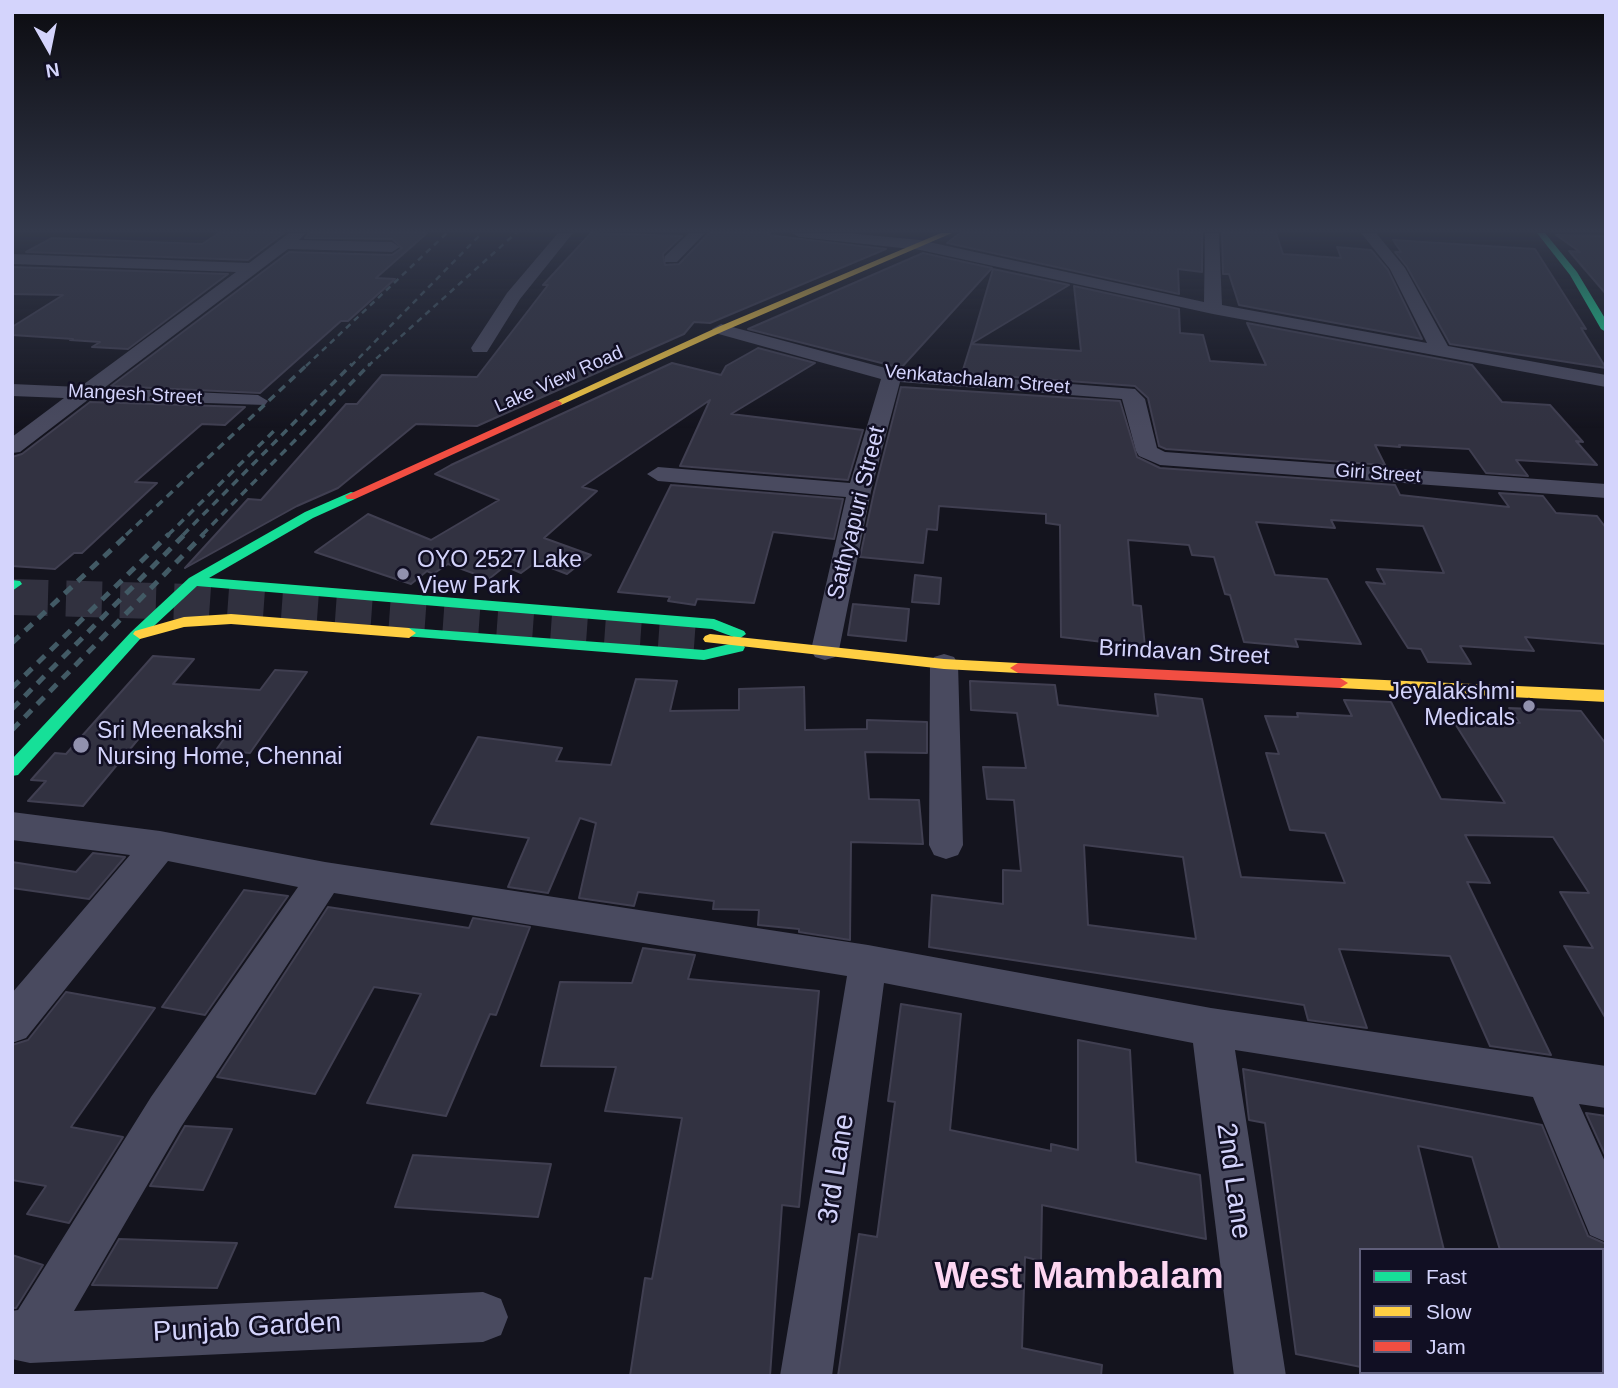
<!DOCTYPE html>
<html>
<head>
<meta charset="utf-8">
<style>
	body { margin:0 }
	#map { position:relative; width:1618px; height:1388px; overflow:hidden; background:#14141e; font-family:Arial,sans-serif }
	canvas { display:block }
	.frame { position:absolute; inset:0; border:14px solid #d4d4fc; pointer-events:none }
	.legend { position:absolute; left:1359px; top:1248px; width:245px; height:126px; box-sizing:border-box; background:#110f23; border:2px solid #5f5e7a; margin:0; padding:9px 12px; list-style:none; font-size:21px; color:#d4d4fc }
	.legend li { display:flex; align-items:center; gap:14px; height:35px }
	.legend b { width:35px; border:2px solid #5f5e7a }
	.north { position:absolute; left:14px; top:14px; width:70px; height:70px; -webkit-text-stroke:5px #110f23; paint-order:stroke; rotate:171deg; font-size:19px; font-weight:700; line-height:28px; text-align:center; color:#d4d4fc }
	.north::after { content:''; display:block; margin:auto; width:24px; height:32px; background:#d4d4fc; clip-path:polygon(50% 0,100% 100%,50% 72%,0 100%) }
</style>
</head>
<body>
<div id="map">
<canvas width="1618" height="1388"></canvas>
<div class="frame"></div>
<ul class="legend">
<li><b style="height:9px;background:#16e098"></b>Fast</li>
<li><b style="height:9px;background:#ffcf43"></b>Slow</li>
<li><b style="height:9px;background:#f24e42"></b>Jam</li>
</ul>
<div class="north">N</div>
</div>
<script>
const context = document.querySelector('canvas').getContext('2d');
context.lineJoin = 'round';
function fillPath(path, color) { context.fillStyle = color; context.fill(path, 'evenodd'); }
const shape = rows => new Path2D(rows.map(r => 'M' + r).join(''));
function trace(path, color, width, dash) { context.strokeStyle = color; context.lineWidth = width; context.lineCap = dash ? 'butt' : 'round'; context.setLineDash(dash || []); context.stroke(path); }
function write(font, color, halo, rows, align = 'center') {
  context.font = font + ' Arial,sans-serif'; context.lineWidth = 5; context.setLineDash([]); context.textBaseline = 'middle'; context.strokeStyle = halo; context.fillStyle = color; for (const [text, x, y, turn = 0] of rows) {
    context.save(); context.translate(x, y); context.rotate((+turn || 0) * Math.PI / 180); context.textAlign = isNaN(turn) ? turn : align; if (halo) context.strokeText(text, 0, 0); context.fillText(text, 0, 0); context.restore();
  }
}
const building = shape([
	[219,233,284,233,248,260,26,252,52,238,202,244,219,233],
	[309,233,427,233,376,278,395,279,348,321,341,321,260,393,111,386,289,252,392,255,402,248,392,239,305,238,309,233],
	[591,233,682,236,663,254,665,265,679,264,709,233,770,233,768,235,886,249,710,323,694,322,684,334,477,426,416,424,338,488,297,506,185,568,248,499,261,500,346,404,357,404,382,375,477,377,548,285,543,285,591,233],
	[960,233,1202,233,1202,272,1178,269,1179,294,947,243,960,233],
	[1222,233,1276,233,1283,254,1341,258,1337,247,1371,250,1388,270,1422,339,1239,305,1229,274,1223,274,1222,233],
	[1556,235,1606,236,1606,294,1569,251,1580,252,1556,235],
	[1393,240,1535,249,1586,329,1581,328,1606,368,1450,344,1407,267,1395,252,1401,252,1393,240],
	[923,253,992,268,901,368,748,329,923,253],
	[12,267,228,274,128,349,92,347,100,342,70,340,73,339,12,335,12,327,63,295,12,294,12,267],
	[993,269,1069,285,971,344,993,269],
	[1074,286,1179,309,1180,333,1203,335,1210,361,1266,365,1247,323,1472,365,1502,402,1550,405,1583,442,1576,441,1597,465,1516,460,1528,476,1486,473,1469,449,1399,445,1400,447,1375,445,1385,465,1166,449,1159,446,1148,398,1135,386,962,373,971,344,1081,351,1074,286],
	[758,348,815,363,731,414,863,430,848,480,680,466,710,400,582,487,597,491,544,538,591,555,567,574,536,562,521,573,505,566,489,579,448,564,433,574,427,571,411,584,315,552,368,514,431,540,499,500,435,474,451,465,672,363,721,375,726,366,758,348],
	[901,387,1120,401,1137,457,1160,468,1395,485,1400,495,1509,507,1499,493,1543,496,1556,513,1597,516,1606,528,1606,644,1525,637,1534,651,1460,646,1471,664,1428,662,1421,649,1408,648,1366,582,1385,584,1377,569,1444,573,1423,526,1331,520,1335,528,1256,522,1275,575,1327,579,1361,644,1295,639,1298,647,1244,642,1230,595,1225,594,1214,557,1192,555,1189,545,1128,540,1133,605,1141,606,1145,647,1061,637,1060,525,1046,523,1046,514,939,506,937,530,927,529,923,563,860,557,874,492,901,387],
	[90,402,245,407,225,425,202,424,135,482,157,483,82,553,74,553,55,569,12,566,12,457,22,454,90,402],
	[671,485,843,499,834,539,773,532,754,603,697,599,695,605,668,601,670,597,618,592,671,485],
	[915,575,941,578,939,604,912,602,915,575],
	[853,604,909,609,906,641,848,635,853,604],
	[153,656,194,659,173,684,260,690,275,670,307,672,250,753,216,750,226,736,145,731,83,806,28,801,46,781,31,780,55,753,66,754,153,656],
	[636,679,677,681,670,711,739,710,739,689,804,687,805,730,867,729,867,720,927,722,927,753,865,752,869,799,919,800,923,844,851,842,850,940,799,932,799,929,758,925,759,910,713,909,714,901,638,892,634,906,579,898,596,823,580,818,548,893,508,887,529,838,431,824,478,737,562,748,556,761,611,765,636,679],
	[970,681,1055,685,1058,705,1158,716,1155,694,1202,699,1241,877,1345,883,1325,833,1290,830,1266,753,1279,754,1265,716,1298,717,1297,713,1352,716,1344,700,1391,702,1441,799,1505,803,1454,722,1520,723,1509,708,1581,711,1606,744,1606,1019,1564,946,1593,948,1560,892,1589,893,1553,837,1465,835,1490,883,1467,882,1551,1055,1490,1046,1450,956,1339,949,1367,1028,1308,1020,1304,1005,929,947,932,895,1003,904,1003,870,1021,871,1014,800,987,799,983,767,1026,768,1017,713,971,710,970,681],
	[1084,845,1183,857,1196,939,1088,925,1084,845],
	[93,853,125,857,89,899,12,888,12,862,76,872,93,853],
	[244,890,288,896,205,1015,162,1007,244,890],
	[328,907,469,928,473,918,530,927,496,1015,490,1014,446,1116,367,1103,421,994,374,987,315,1094,217,1077,328,907],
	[643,948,695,955,688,979,819,991,799,1207,782,1205,770,1376,630,1376,645,1278,652,1279,682,1118,605,1111,616,1067,541,1066,560,982,632,983,643,948],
	[66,992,155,1008,71,1127,123,1137,69,1223,27,1214,46,1186,12,1180,12,1045,28,1040,66,992],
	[901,1004,961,1014,950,1130,1051,1151,1051,1144,1078,1150,1078,1040,1130,1050,1136,1162,1200,1175,1206,1239,1042,1205,1041,1261,1025,1257,1022,1348,1102,1365,1101,1376,838,1376,859,1234,877,1237,895,1102,888,1101,901,1004],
	[1243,1069,1542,1125,1588,1236,1606,1244,1606,1250,1500,1250,1472,1157,1418,1146,1444,1250,1361,1250,1361,1367,1296,1354,1265,1123,1249,1120,1243,1069],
	[1586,1113,1606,1116,1606,1157,1586,1113],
	[185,1126,232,1129,203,1190,150,1186,185,1126],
	[413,1155,551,1164,538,1217,395,1207,413,1155],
	[119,1239,237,1243,217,1288,92,1285,119,1239],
	[12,1255,43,1265,16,1308,12,1308,12,1255]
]);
fillPath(building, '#323241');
trace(building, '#403f51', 2);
trace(shape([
	[12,597,189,602,710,639]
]), '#31313f', 36, [36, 18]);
fillPath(shape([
	[289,233,306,233,299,240,392,242,400,247,392,252,288,249,104,388,258,395,268,401,265,405,89,399,20,452,12,453,12,437,64,398,12,396,12,384,80,387,236,272,12,264,12,254,249,263,289,233],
	[558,233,573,233,520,299,487,352,473,352,471,348,507,293,558,233],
	[689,233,705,233,677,262,665,262,665,256,689,233],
	[792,233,847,233,920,240,1204,302,1205,233,1219,233,1222,305,1427,343,1390,269,1361,233,1376,233,1405,268,1448,346,1606,375,1606,387,1213,314,920,250,799,237,792,233],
	[721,324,893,370,1135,389,1145,399,1157,448,1165,452,1606,484,1606,498,1160,465,1139,456,1136,451,1122,399,900,382,871,491,839,650,835,657,825,660,815,657,811,650,846,497,658,481,647,474,658,467,850,483,881,379,715,333,712,329,721,324],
	[944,654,954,657,958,664,963,845,958,855,946,859,934,855,929,845,930,664,934,657,944,654],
	[12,812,160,831,325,862,868,945,1211,1008,1606,1066,1606,1108,1579,1104,1606,1164,1606,1242,1590,1235,1533,1097,1235,1050,1286,1376,1234,1376,1193,1043,884,983,832,1376,780,1376,847,976,334,893,181,1127,74,1311,483,1292,501,1299,508,1317,501,1335,483,1342,30,1363,16,1360,12,1359,12,1311,18,1310,151,1097,298,887,168,861,26,1038,12,1043,12,993,130,855,12,840,12,812]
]), '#494a5f');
fillPath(shape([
	[1537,233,1545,233,1577,272,1606,320,1606,332,1601,329,1570,275,1537,233],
	[351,492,355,493,355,499,313,518,209,578,714,619,744,631,746,634,739,639,712,629,197,586,141,638,18,775,12,776,12,759,131,632,189,578,305,512,351,492],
	[12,580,20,581,22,584,12,591,12,580],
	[409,628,704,650,738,642,745,647,743,651,704,660,404,636,402,633,404,630,409,628]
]), '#16e098');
fillPath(shape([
	[941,233,952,233,724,331,561,405,552,403,718,327,941,233],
	[231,614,409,628,416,633,409,638,231,624,184,627,140,639,133,634,135,631,184,617,231,614],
	[710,634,944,659,1018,663,1026,668,1018,673,944,669,705,642,703,639,705,636,710,634],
	[1340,678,1606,690,1606,702,1340,688,1332,683,1340,678]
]), '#ffcf43');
fillPath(shape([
	[557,400,562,403,561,405,355,499,347,499,345,496,557,400],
	[1018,663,1340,678,1348,683,1340,688,1018,673,1010,668,1018,663]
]), '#f24e42');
trace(shape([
	[306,366,447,233],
	[351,366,482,233],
	[368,366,516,233]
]), '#425a65', 2.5, [6, 5]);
trace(shape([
	[126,535,308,364],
	[168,535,276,429],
	[183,535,352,364],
	[202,535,370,364]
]), '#425a65', 3.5, [8, 6]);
trace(shape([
	[12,643,128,534],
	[12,688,169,534],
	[12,709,185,534],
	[12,730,204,534]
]), '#425a65', 5, [10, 8]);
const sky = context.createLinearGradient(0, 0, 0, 428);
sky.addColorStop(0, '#0b0b10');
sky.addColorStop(0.54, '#343a4c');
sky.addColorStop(1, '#343a4c00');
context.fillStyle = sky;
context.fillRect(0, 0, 1618, 428);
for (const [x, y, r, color] of [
	[403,574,7,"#9191ae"],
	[1529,706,7,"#9191ae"],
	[81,745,9,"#9191ae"]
]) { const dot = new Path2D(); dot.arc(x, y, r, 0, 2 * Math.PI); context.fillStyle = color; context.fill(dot); trace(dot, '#110f23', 2.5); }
write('19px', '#d4d4fc', '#110f23', [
	["Lake View Road",559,380,-24],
	["Venkatachalam Street",977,380,5],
	["Mangesh Street",135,395,3],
	["Giri Street",1378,474,4]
]);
write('23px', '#d4d4fc', '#110f23', [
	["Sathyapuri Street",857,513,-76],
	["Brindavan Street",1184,653,3]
]);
write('23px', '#d4d4fc', '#110f23', [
	["OYO 2527 Lake",417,561],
	["View Park",417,587],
	["Jeyalakshmi",1515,693,"right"],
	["Medicals",1515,719,"right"],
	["Sri Meenakshi",97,732],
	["Nursing Home, Chennai",97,758]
], 'left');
write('28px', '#d4d4fc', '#110f23', [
	["3rd Lane",837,1169,-81],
	["2nd Lane",1233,1181,82],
	["Punjab Garden",247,1328,-3]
]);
write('bold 37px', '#fdd6f2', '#110f23', [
	["West Mambalam",1079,1278]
]);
</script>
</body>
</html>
